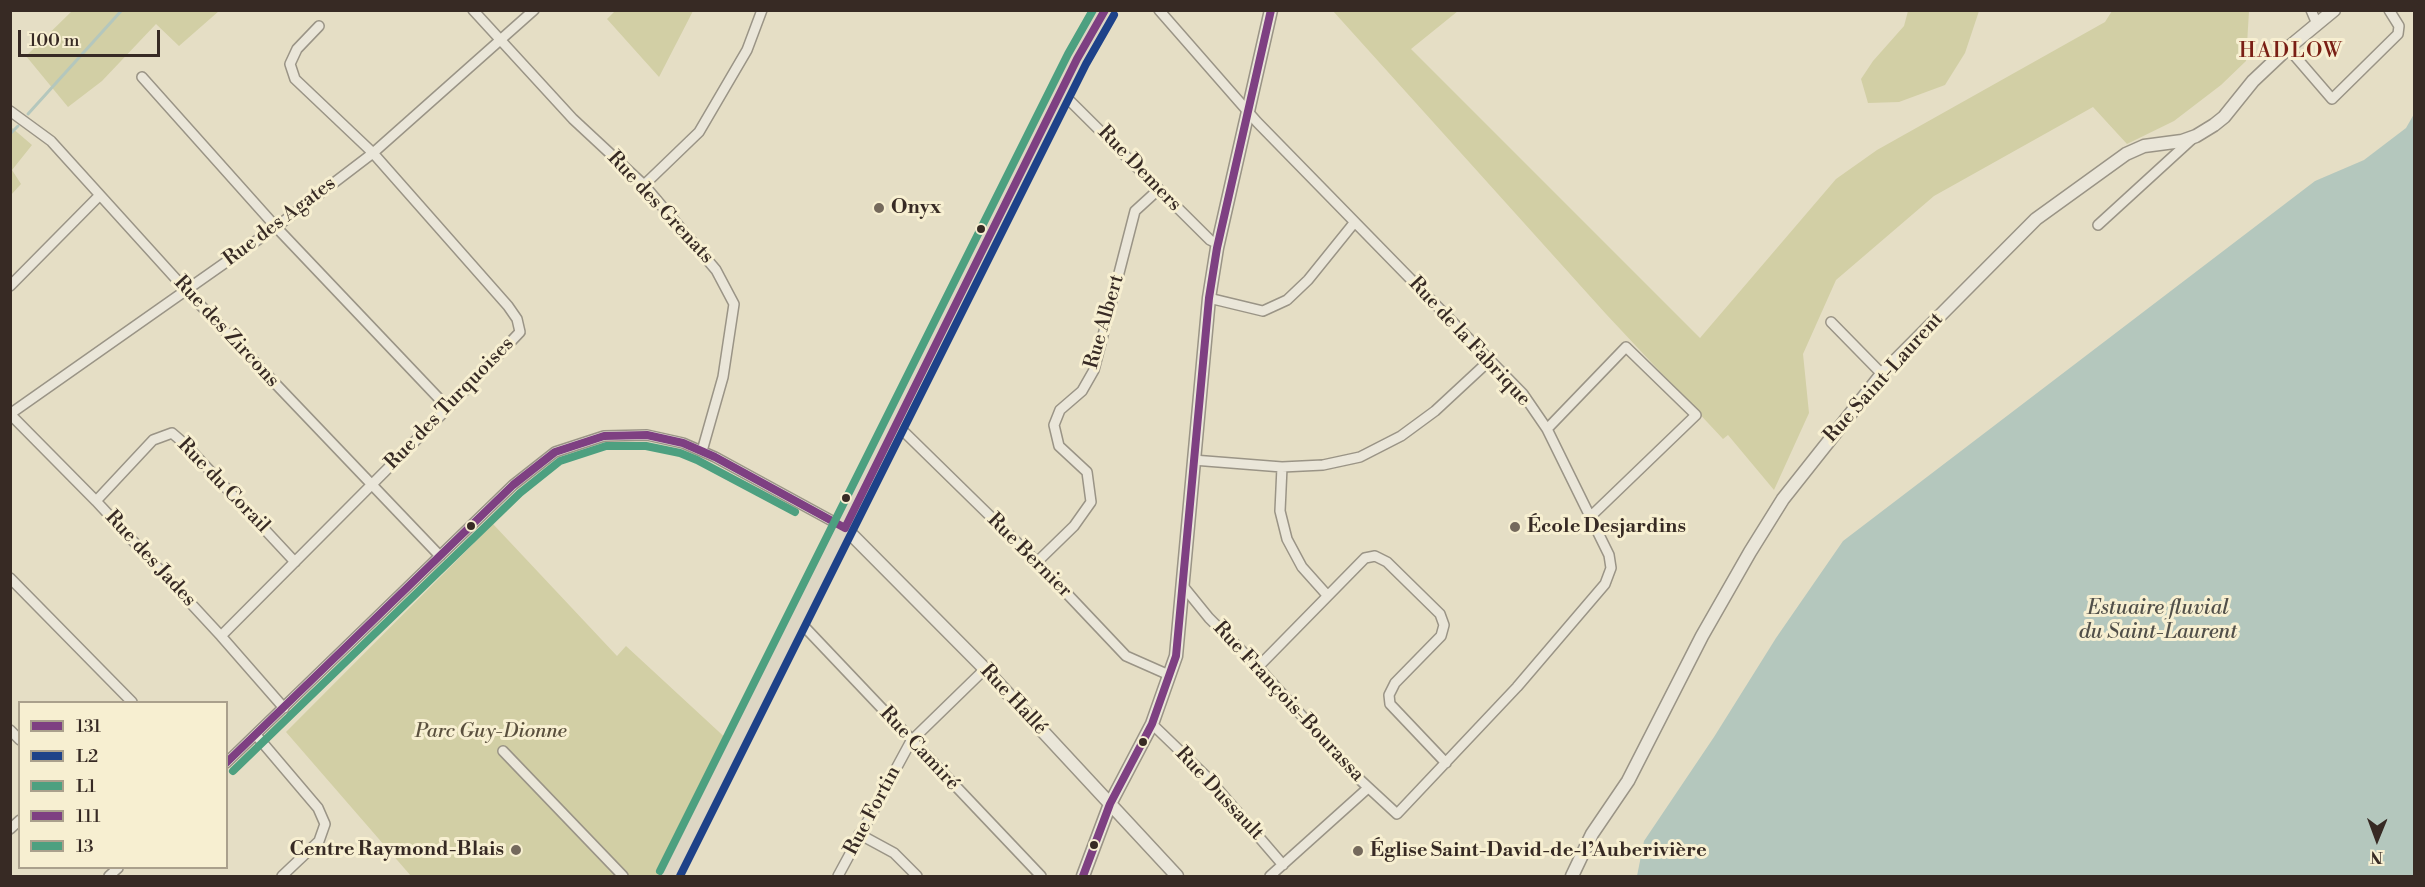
<!DOCTYPE html>
<html>
<head>
<meta charset="utf-8">
<style>
	body { margin:0 }
	#map { position:relative; width:2425px; height:887px; overflow:hidden; background:#e5dec5; font-family:"Libre Bodoni",serif }
	canvas { display:block }
	.frame { position:absolute; inset:0; border:12px solid #372a24; pointer-events:none }
	.legend { position:absolute; left:18px; top:701px; width:210px; height:168px; box-sizing:border-box; background:#f7efd1; border:2px solid #aaa08c; margin:0; padding:8px 10px; list-style:none; font-size:18px; color:#372a24 }
	.legend li { display:flex; align-items:center; gap:12px; height:30px }
	.legend b { width:30px; border:2px solid #aaa08c }
	.north { position:absolute; left:2347px; top:809px; width:60px; height:60px; -webkit-text-stroke:4px #f7efd1; paint-order:stroke; rotate:181deg; font-size:16px; font-weight:700; line-height:24px; text-align:center; color:#372a24 }
	.north::after { content:''; display:block; margin:auto; width:21px; height:27px; background:#372a24; clip-path:polygon(50% 0,100% 100%,50% 72%,0 100%) }
	.scale { position:absolute; left:18px; top:30px; width:142px; height:27px; box-sizing:border-box; border:3px solid #372a24; border-top:0; padding-left:8px; font-size:18px; line-height:21px; white-space:nowrap; color:#372a24; -webkit-text-stroke:4px #f7efd1; paint-order:stroke }
</style>
</head>
<body>
<div id="map">
<canvas width="2425" height="887"></canvas>
<div class="frame"></div>
<ul class="legend">
<li><b style="height:8px;background:#7e4082"></b>131</li>
<li><b style="height:8px;background:#1e4289"></b>L2</li>
<li><b style="height:8px;background:#4da080"></b>L1</li>
<li><b style="height:8px;background:#7e4082"></b>111</li>
<li><b style="height:8px;background:#4da080"></b>13</li>
</ul>
<div class="north">N</div>
<div class="scale">100 m</div>
</div>
<script>
const context = document.querySelector('canvas').getContext('2d');
context.lineJoin = 'round';
function fillPath(path, color) { context.fillStyle = color; context.fill(path, 'evenodd'); }
const shape = rows => new Path2D(rows.map(r => 'M' + r).join(''));
function trace(path, color, width, dash) { context.strokeStyle = color; context.lineWidth = width; context.lineCap = dash ? 'butt' : 'round'; context.setLineDash(dash || []); context.stroke(path); }
function write(font, color, halo, rows, align = 'center') {
  context.font = font + ' "Libre Bodoni",serif'; context.lineWidth = 6; context.setLineDash([]); context.textBaseline = 'middle'; context.strokeStyle = halo; context.fillStyle = color; for (const [text, x, y, turn = 0] of rows) {
    context.save(); context.translate(x, y); context.rotate((+turn || 0) * Math.PI / 180); context.textAlign = isNaN(turn) ? turn : align; if (halo) context.strokeText(text, 0, 0); context.fillText(text, 0, 0); context.restore();
  }
}
fillPath(shape([
	[72,11,72,10,219,11,179,46,156,24,102,81,68,107,26,56],
	[615,11,693,11,659,77,607,19],
	[1333,11,1458,11,1411,49,1700,338,1836,179,1877,150,2105,22,2112,11,2249,11,2246,61,2221,85,2174,121,2127,144,2093,107,1934,196,1836,280,1803,354,1809,413,1774,490,1728,435,1723,439,1606,314],
	[1908,11,1979,11,1965,53,1945,85,1899,102,1868,103,1861,79,1873,61,1904,26],
	[11,127,32,145,12,170,21,184,11,195],
	[493,524,617,656,626,646,731,743,663,876,411,876,286,732]
]), '#d2cfa5');
fillPath(shape([
	[2414,114,2414,876,1637,876,1644,841,1714,737,1776,638,1843,541,2315,181,2364,160,2406,128]
]), '#b4c7bd');
trace(shape([
	[28,114,122,10],
	[10,134,18,126]
]), '#b4c7bd', 3);
const minor = shape([
	[473,10,573,119,644,185,716,270,734,304,723,377,702,451],
	[1159,10,1257,122,1523,394,1547,429,1609,555,1611,568,1605,584,1517,687,1397,814,1357,777,1258,667,1209,618,1183,586],
	[2311,10,2317,24],
	[2288,48,2332,99,2398,34,2399,26,2389,10],
	[142,77,276,227,448,408],
	[1061,92,1210,240,1218,244],
	[10,111,51,141,186,290,440,556],
	[644,185,699,132,747,50,762,10],
	[2098,225,2191,140],
	[10,286,99,196],
	[1209,298,1263,311,1287,300,1308,280,1354,223],
	[1831,322,1882,374],
	[10,414,276,227,373,153,534,10],
	[10,414,96,501,221,636,284,708],
	[896,424,1037,562,1126,656,1169,675],
	[1547,429,1626,347,1696,415,1589,518],
	[1193,460,1282,467,1323,465,1360,457,1401,436,1435,411,1490,360],
	[1282,467,1280,511,1287,539,1302,567,1327,595],
	[96,501,153,440,172,433,186,445,295,562],
	[1037,562,1074,526,1091,502,1087,472,1059,446,1054,425,1060,410,1082,391,1094,370,1135,211,1158,190],
	[10,578,132,702],
	[798,620,1041,876],
	[221,636,448,408,520,332,517,319,508,306,373,153,295,79,290,64,297,49,319,26],
	[1258,667,1365,558,1375,556,1387,562,1440,614,1444,625,1441,636,1395,683,1389,695,1390,704,1446,763],
	[1152,724,1209,779,1283,865],
	[10,730,20,740],
	[256,735,318,808,325,824,319,841,282,876],
	[503,751,623,876],
	[226,763,513,485,555,452,604,436,647,435,683,443,715,457,845,528],
	[10,829,20,820],
	[859,834,894,853,917,876],
	[109,876,118,868],
	[838,876,911,741,985,669],
	[1270,876,1368,788]
]);
const tertiary = shape([
	[845,528,985,669,1177,876],
	[1083,876,1110,804,1152,724,1176,656,1209,298,1217,248,1271,10],
	[1572,876,1592,834,1628,781,1702,636,1750,552,1783,499,1882,374,2036,219,2126,154,2144,146,2182,141,2196,136,2214,125,2224,117,2253,81,2288,48,2334,10]
]);
const primary = shape([
	[669,876,1077,59,1105,10]
]);
trace(minor, '#9a9486', 12);
trace(tertiary, '#9a9486', 15);
trace(primary, '#827c70', 18);
trace(minor, '#eae6d9', 9);
trace(tertiary, '#eae6d9', 12);
trace(primary, '#ddd6c4', 15);
trace(shape([
	[845,528,1077,59,1105,10],
	[226,763,513,485,555,452,604,436,647,435,683,443,715,457,845,528]
]), '#7e4082', 8);
trace(shape([
	[680,876,1086,64,1114,15]
]), '#1e4289', 8);
trace(shape([
	[660,871,1068,54,1093,10]
]), '#4da080', 8);
trace(shape([
	[1083,876,1110,804,1152,724,1176,656,1209,298,1217,248,1271,10]
]), '#7e4082', 8);
trace(shape([
	[233,771,520,493,560,461,606,446,646,446,680,453,697,460,795,512]
]), '#4da080', 8);
for (const [x, y, r, color] of [
	[879,208,6,"#74695c"],
	[981,229,5,"#372a24"],
	[846,498,5,"#372a24"],
	[471,526,5,"#372a24"],
	[1515,527,6,"#74695c"],
	[1143,742,5,"#372a24"],
	[1094,845,5,"#372a24"],
	[516,850,6,"#74695c"],
	[1358,851,6,"#74695c"]
]) { const dot = new Path2D(); dot.arc(x, y, r, 0, 2 * Math.PI); context.fillStyle = color; context.fill(dot); trace(dot, '#f7efd1', 2); }
write('20px', '#372a24', '#f7efd1', [
	["Rue Demers",1139,169,46],
	["Rue des Grenats",660,208,47],
	["Rue des Agates",280,222,-37],
	["Rue Albert",1105,322,-74],
	["Rue des Zircons",226,332,47],
	["Rue de la Fabrique",1469,342,47],
	["Rue Saint-Laurent",1884,378,-48],
	["Rue des Turquoises",450,404,-46],
	["Rue du Corail",223,486,46],
	["Rue Bernier",1029,556,45],
	["Rue des Jades",150,559,47],
	["Rue Hallé",1013,700,47],
	["Rue François-Bourassa",1288,702,47],
	["Rue Camiré",919,749,47],
	["Rue Dussault",1219,794,47],
	["Rue Fortin",873,811,-62]
]);
write('bold 20px', '#372a24', '#f7efd1', [
	["Onyx",891,208],
	["École Desjardins",1527,527],
	["Centre Raymond-Blais",504,850,"right"],
	["Église Saint-David-de-l’Auberivière",1370,851]
], 'left');
write('italic 20px', '#5a503e', '#f7efd1', [
	["Parc Guy-Dionne",491,732]
]);
context.letterSpacing = '1.5px';
write('21px', '#7a1f14', '#f7efd1', [
	["HADLOW",2291,52]
]);
context.letterSpacing = '0px';
write('italic 21px', '#514f49', '#f7efd1', [
	["Estuaire fluvial",2158,609],
	["du Saint-Laurent",2158,633]
]);
</script>
</body>
</html>
